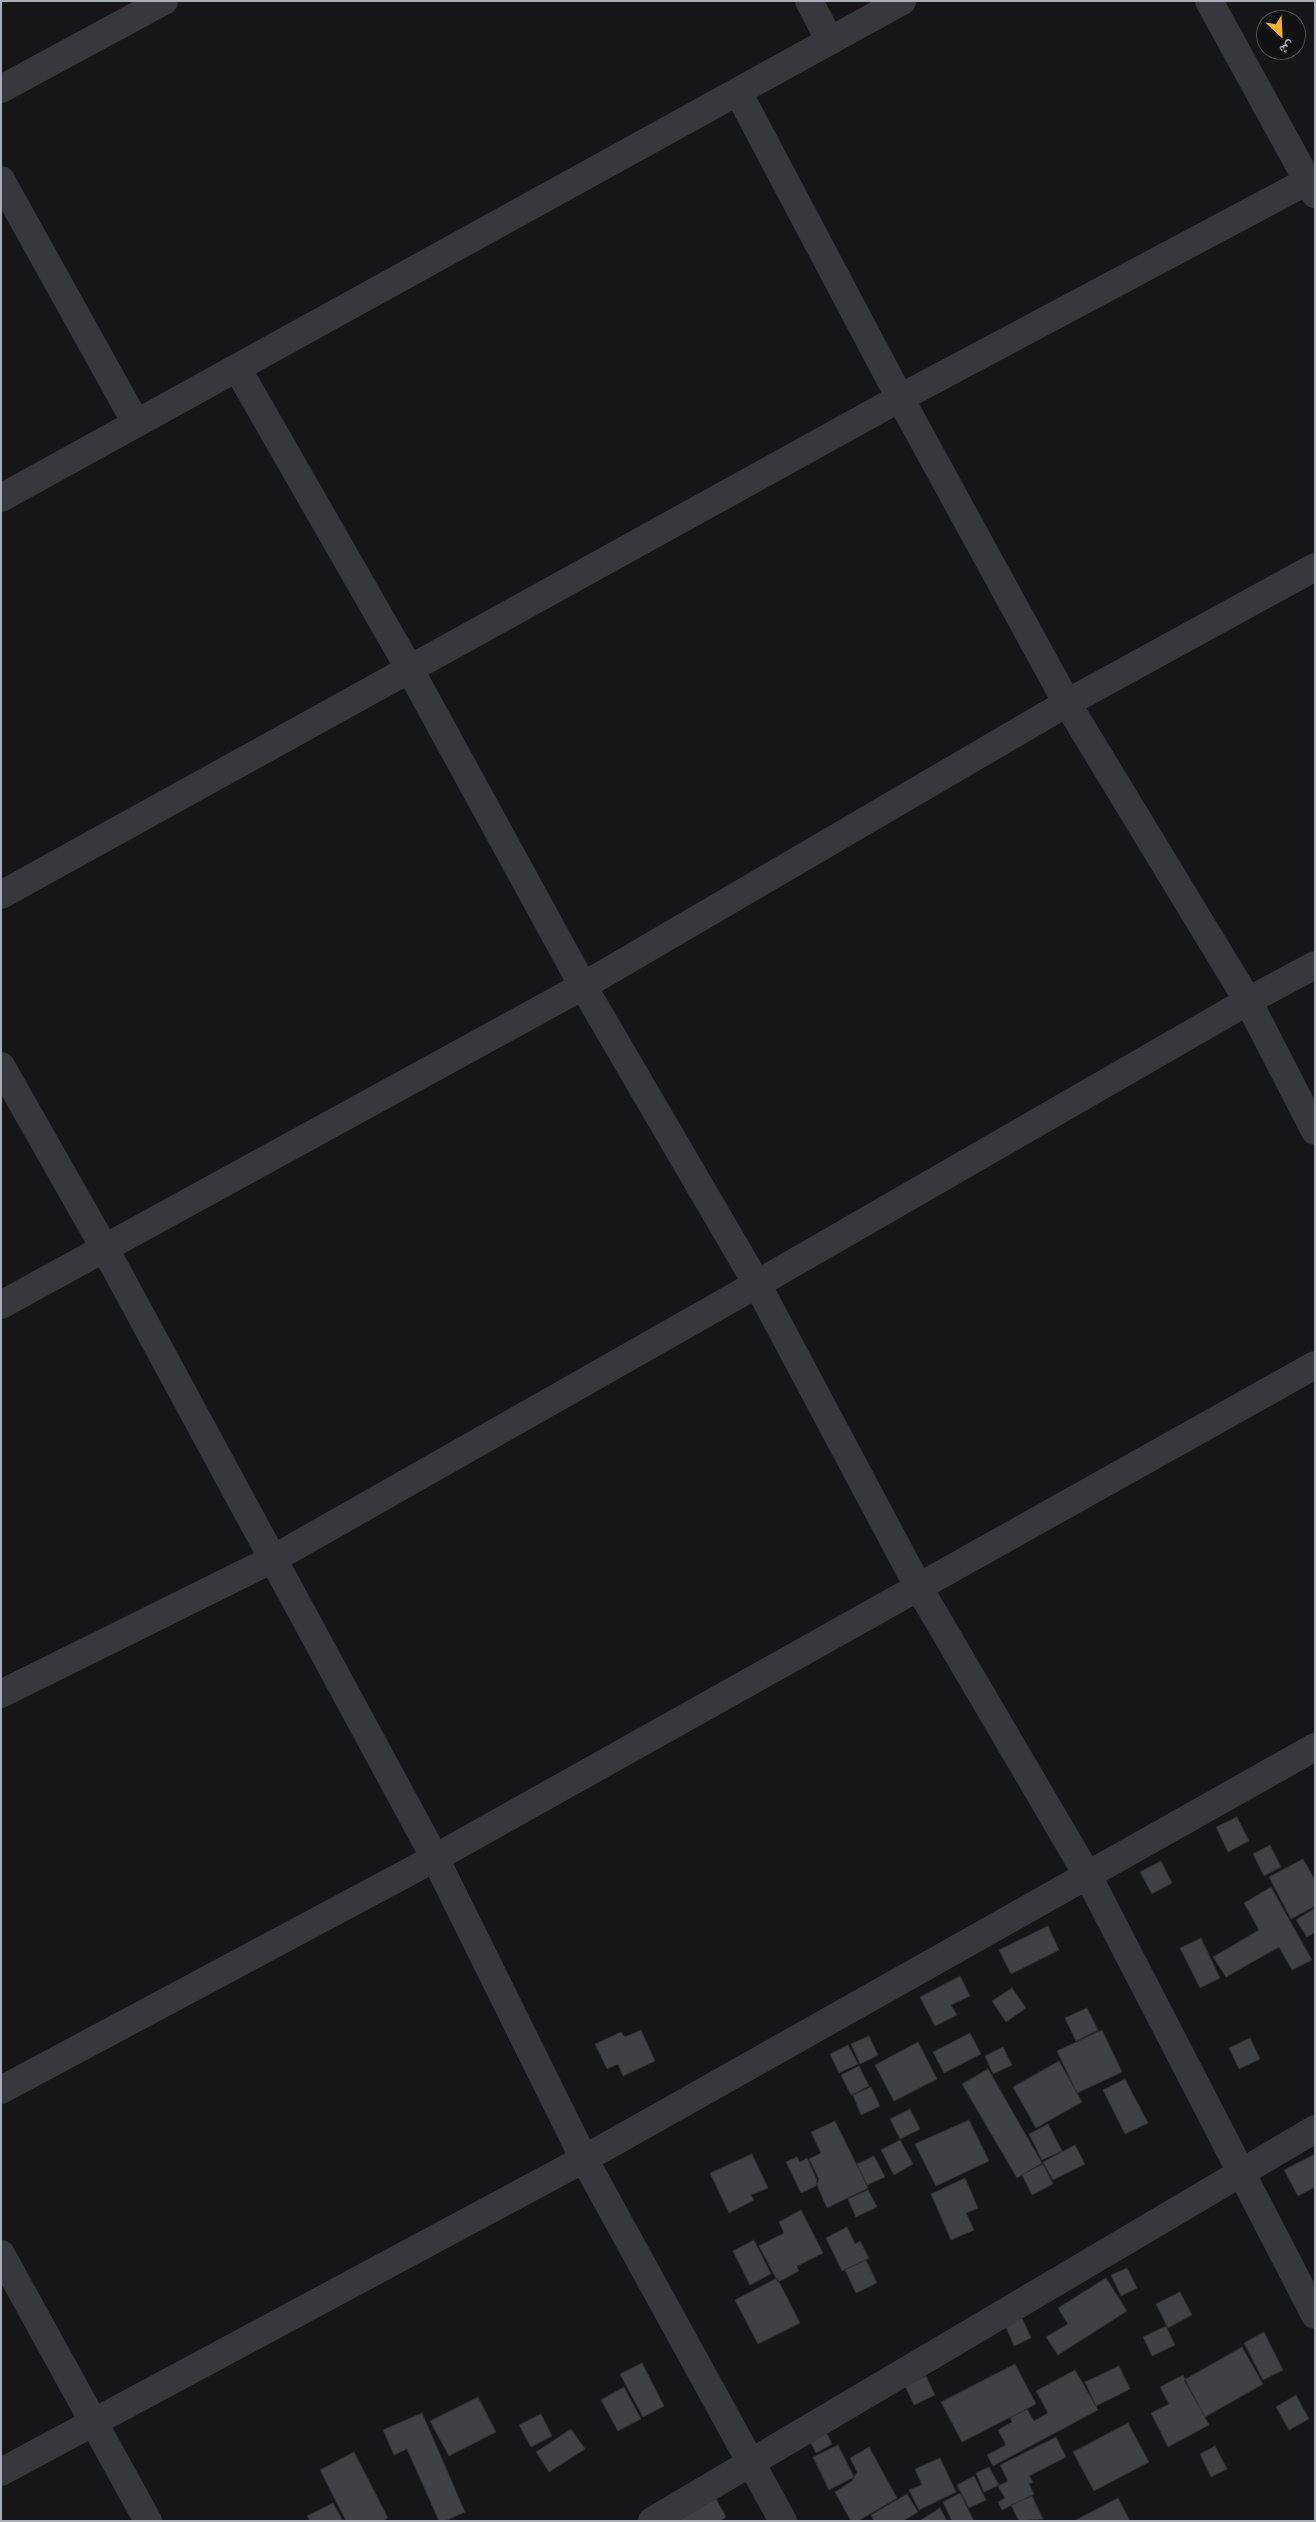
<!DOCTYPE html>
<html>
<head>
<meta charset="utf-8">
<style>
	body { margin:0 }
	#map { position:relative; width:1316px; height:2522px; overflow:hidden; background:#161618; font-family:"Varela Round","Noto Naskh Arabic",sans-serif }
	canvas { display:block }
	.frame { position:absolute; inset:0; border:2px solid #a8adb8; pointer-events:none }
	.north { position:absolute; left:1256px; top:10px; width:50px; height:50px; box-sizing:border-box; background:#111113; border:1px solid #4d4f55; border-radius:50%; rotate:155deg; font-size:14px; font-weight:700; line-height:20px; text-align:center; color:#a8adb8 }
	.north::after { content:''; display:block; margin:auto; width:18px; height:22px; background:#f2b134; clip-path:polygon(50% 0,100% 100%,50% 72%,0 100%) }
</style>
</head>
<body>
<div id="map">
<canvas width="1316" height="2522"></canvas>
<div class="frame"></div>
<div class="north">ش</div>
</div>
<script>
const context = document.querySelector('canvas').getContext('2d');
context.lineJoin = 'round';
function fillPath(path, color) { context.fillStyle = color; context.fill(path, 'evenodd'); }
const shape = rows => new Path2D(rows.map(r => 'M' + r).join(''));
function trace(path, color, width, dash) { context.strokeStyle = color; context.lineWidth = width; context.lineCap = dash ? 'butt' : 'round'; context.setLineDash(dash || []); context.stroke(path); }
const building = shape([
	[1237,1817,1249,1841,1228,1852,1216,1827,1237,1817],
	[1270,1845,1281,1867,1264,1876,1253,1854,1270,1845],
	[1303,1859,1315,1880,1315,1906,1291,1919,1269,1877,1303,1859],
	[1161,1861,1172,1883,1152,1894,1140,1872,1161,1861],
	[1271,1887,1312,1960,1292,1970,1279,1947,1226,1977,1213,1957,1259,1930,1244,1903,1271,1887],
	[1315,1908,1315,1932,1307,1937,1296,1920,1315,1908],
	[1048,1926,1059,1950,1011,1974,999,1950,1048,1926],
	[1201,1938,1220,1978,1200,1988,1180,1948,1201,1938],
	[960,1976,970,1996,951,2005,957,2015,935,2026,920,1997,960,1976],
	[1012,1988,1026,2008,1006,2022,992,2001,1012,1988],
	[1087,2008,1098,2030,1076,2041,1065,2018,1087,2008],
	[641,2030,655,2061,623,2076,618,2064,607,2069,595,2044,621,2032,625,2037,641,2030],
	[1102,2030,1122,2072,1077,2093,1057,2051,1102,2030],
	[970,2033,981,2054,944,2073,933,2052,970,2033],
	[869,2036,878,2055,860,2064,851,2044,869,2036],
	[1250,2038,1260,2059,1239,2069,1229,2048,1250,2038],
	[918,2042,937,2079,894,2101,875,2065,918,2042],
	[848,2045,858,2064,839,2073,830,2054,848,2045],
	[1003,2047,1012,2065,993,2074,985,2056,1003,2047],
	[1059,2061,1082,2102,1036,2128,1013,2087,1059,2061],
	[859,2066,869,2086,851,2095,841,2075,859,2066],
	[988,2069,1042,2163,1017,2178,962,2084,988,2069],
	[1125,2079,1148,2123,1125,2134,1103,2090,1125,2079],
	[871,2087,880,2106,861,2115,853,2095,871,2087],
	[910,2109,920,2129,900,2139,890,2119,910,2109],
	[969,2120,989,2161,936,2186,915,2144,969,2120],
	[835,2121,868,2188,827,2208,817,2185,819,2179,809,2159,821,2153,811,2132,835,2121],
	[1048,2124,1062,2151,1042,2160,1029,2134,1048,2124],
	[900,2140,913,2164,894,2175,881,2150,900,2140],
	[1075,2145,1085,2164,1053,2180,1043,2162,1075,2145],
	[752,2154,768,2188,751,2195,754,2200,729,2213,710,2173,752,2154],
	[1315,2154,1315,2187,1298,2196,1284,2170,1315,2154],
	[874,2156,885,2177,867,2185,857,2164,874,2156],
	[797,2157,800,2162,807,2158,817,2180,816,2186,801,2193,786,2162,797,2157],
	[1043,2164,1053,2184,1032,2195,1022,2175,1043,2164],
	[965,2178,978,2208,966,2213,974,2230,951,2240,931,2194,965,2178],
	[868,2190,877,2207,856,2217,848,2199,868,2190],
	[801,2210,823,2253,797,2266,799,2271,778,2282,759,2246,784,2233,779,2222,801,2210],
	[847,2227,855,2244,860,2241,869,2258,842,2271,826,2238,847,2227],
	[754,2240,771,2274,750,2285,733,2251,754,2240],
	[866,2260,877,2283,856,2293,845,2270,866,2260],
	[1127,2268,1137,2288,1121,2296,1111,2275,1127,2268],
	[777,2278,800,2323,758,2344,735,2300,777,2278],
	[1106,2278,1127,2311,1058,2355,1046,2337,1068,2324,1058,2308,1106,2278],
	[1180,2292,1192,2315,1168,2328,1156,2304,1180,2292],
	[1002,2318,1022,2318,1031,2338,1014,2346,1002,2318],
	[1166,2326,1175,2345,1152,2356,1143,2337,1166,2326],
	[1264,2332,1283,2370,1263,2380,1244,2343,1264,2332],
	[1242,2347,1263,2384,1205,2417,1184,2380,1242,2347],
	[642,2363,664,2406,643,2417,620,2374,642,2363],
	[1015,2364,1036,2404,962,2442,941,2402,1015,2364],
	[1119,2366,1130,2389,1096,2406,1085,2382,1119,2366],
	[1075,2370,1098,2410,993,2466,987,2455,1006,2445,998,2430,1012,2422,1010,2418,1027,2409,1034,2421,1048,2413,1036,2391,1075,2370],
	[1183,2375,1209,2425,1168,2447,1151,2413,1169,2404,1160,2387,1183,2375],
	[926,2376,935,2395,914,2405,905,2386,926,2376],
	[624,2387,641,2419,618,2431,601,2400,624,2387],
	[1296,2395,1309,2419,1289,2430,1276,2407,1296,2395],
	[478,2397,496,2432,449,2456,430,2421,478,2397],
	[422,2413,465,2512,445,2521,439,2521,407,2449,394,2455,383,2430,422,2413],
	[541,2414,552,2436,531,2447,519,2425,541,2414],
	[819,2417,832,2444,816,2453,802,2425,819,2417],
	[1128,2423,1149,2462,1094,2491,1073,2452,1128,2423],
	[571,2429,585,2449,549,2472,536,2452,571,2429],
	[1056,2437,1066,2457,1029,2476,1033,2482,1029,2484,1034,2494,1002,2510,998,2502,1005,2498,998,2486,1008,2481,1000,2465,1056,2437],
	[838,2445,854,2477,829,2490,813,2457,838,2445],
	[1215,2446,1227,2469,1211,2477,1200,2454,1215,2446],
	[869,2447,897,2498,858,2521,851,2521,835,2492,852,2481,857,2472,850,2458,869,2447],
	[354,2452,388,2518,382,2521,346,2521,320,2470,354,2452],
	[940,2458,956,2492,919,2510,909,2490,922,2485,915,2469,940,2458],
	[989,2467,999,2485,984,2492,976,2473,989,2467],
	[974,2476,986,2500,969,2508,957,2485,974,2476],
	[960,2493,974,2521,952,2521,943,2502,960,2493],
	[907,2494,918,2512,903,2521,874,2521,871,2515,907,2494],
	[1032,2496,1043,2519,1019,2521,1011,2505,1032,2496],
	[715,2497,726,2517,720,2521,674,2521,715,2497],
	[1118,2498,1130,2521,1077,2521,1076,2520,1118,2498],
	[333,2503,343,2521,310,2521,307,2516,333,2503],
	[940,2508,947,2521,921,2521,921,2520,940,2508]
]);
fillPath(building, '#404145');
trace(building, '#303034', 1);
trace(shape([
	[809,1,830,41],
	[1209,1,1315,194],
	[1,89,164,1],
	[738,92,900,398,1067,703,1248,1001,1315,1131],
	[1,180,136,423],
	[237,368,409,668,583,986,757,1284,919,1588,1088,1876,1315,2315],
	[1,498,902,1],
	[1,895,900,398,1315,177],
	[1,1066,105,1249,435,1858,584,2159,783,2521],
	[1,1305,583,986,1067,703,1315,567],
	[1,1694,273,1559,757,1284,1248,1001,1315,965],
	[1,2090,435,1858,1315,1365],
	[1,2254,148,2521],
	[1,2472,584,2159,1315,1747],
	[652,2521,1315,2129]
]), '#37383d', 28);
</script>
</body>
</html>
